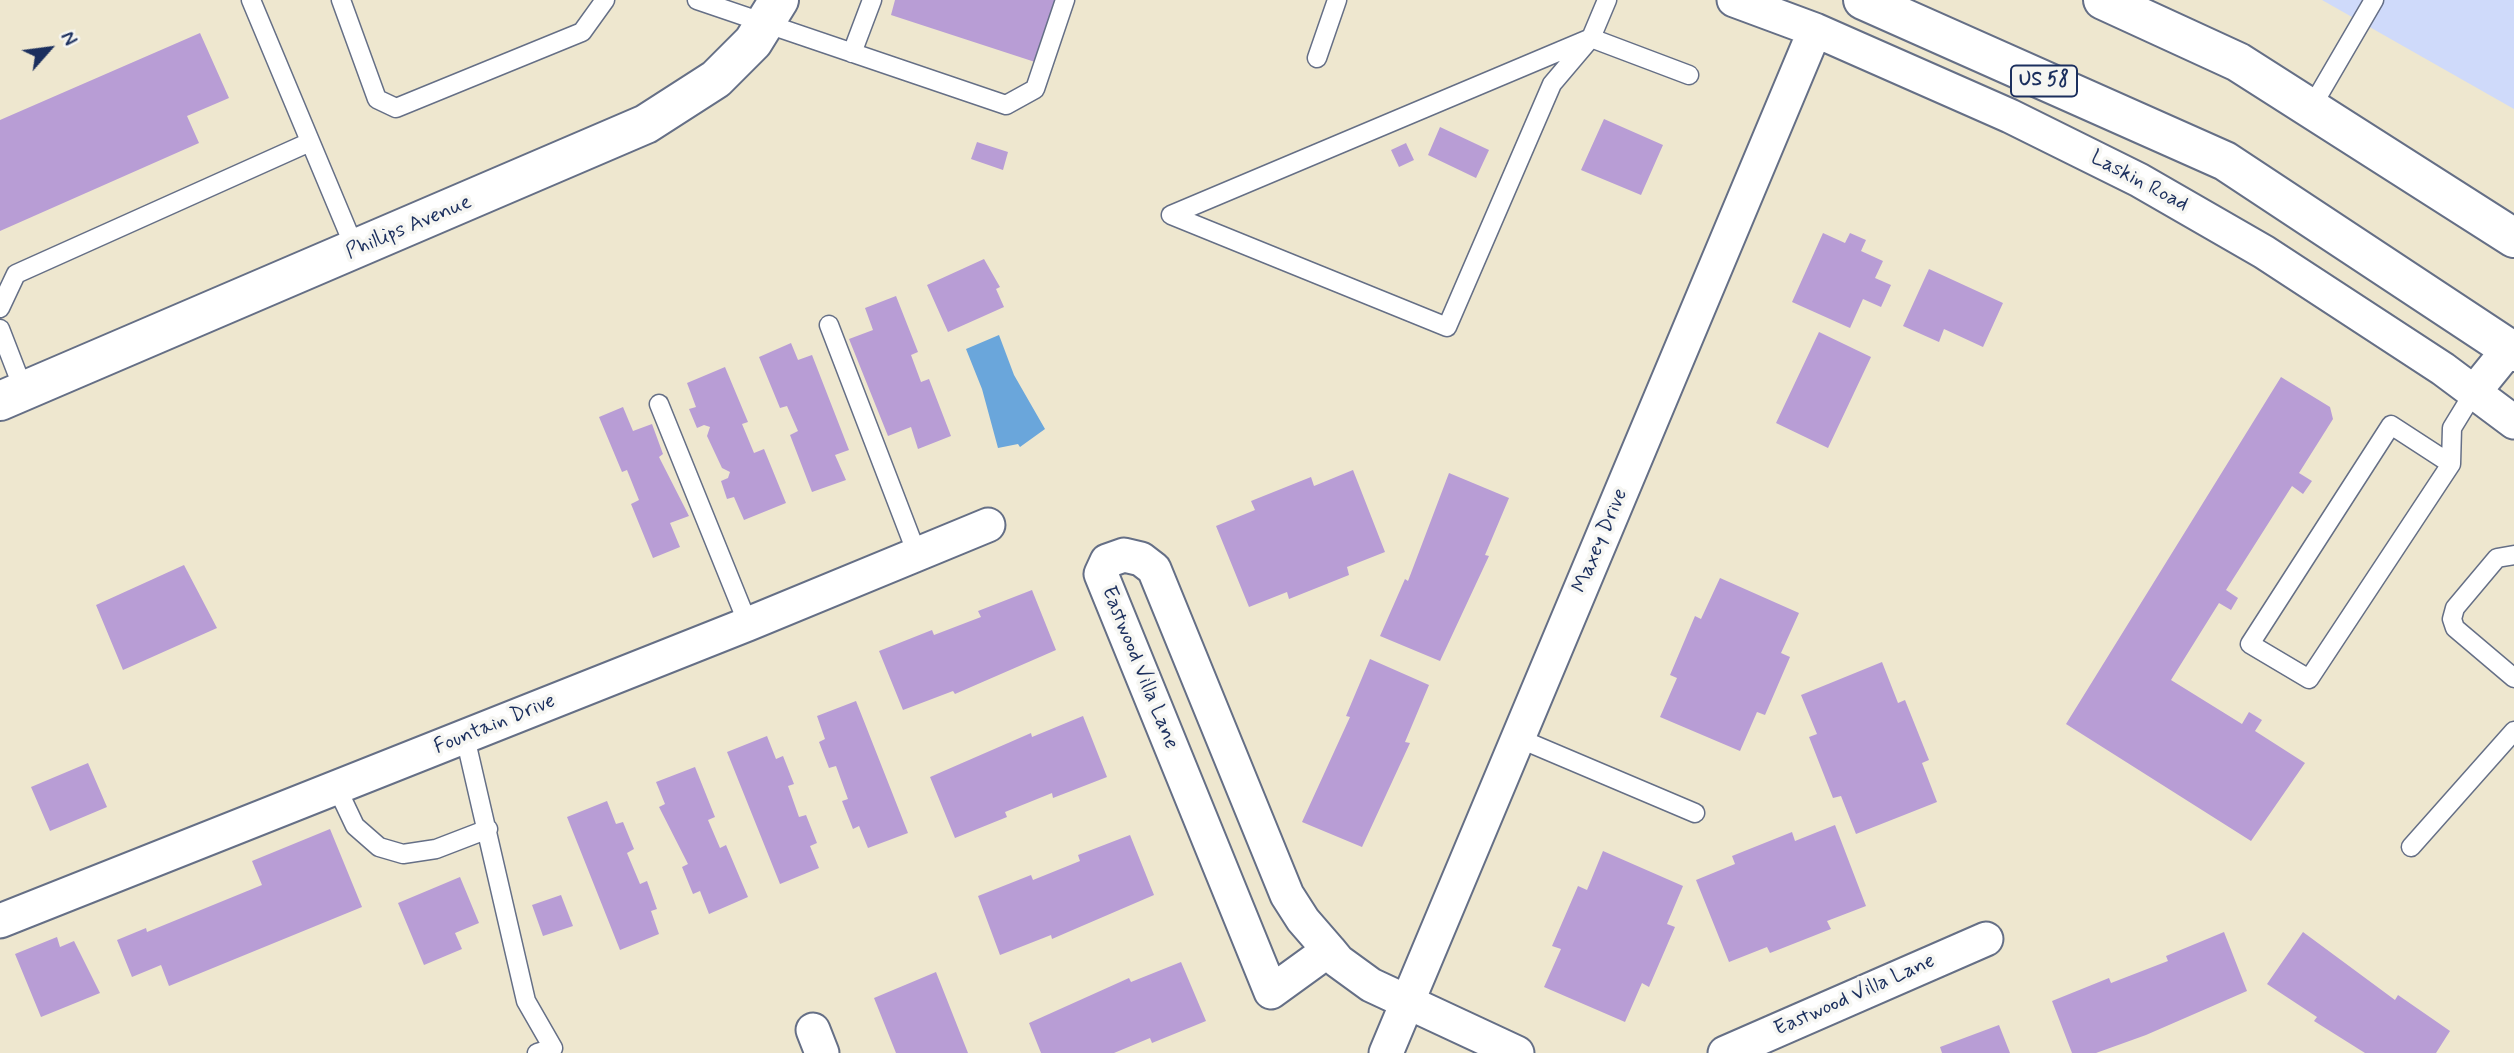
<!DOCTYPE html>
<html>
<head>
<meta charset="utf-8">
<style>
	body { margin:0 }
	#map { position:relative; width:2514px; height:1053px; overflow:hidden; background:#eee7cf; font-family:Mynerve,sans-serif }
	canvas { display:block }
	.north { position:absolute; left:14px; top:14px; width:70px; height:70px; -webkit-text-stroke:5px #f6f6f2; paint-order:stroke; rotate:62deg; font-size:19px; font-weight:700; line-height:28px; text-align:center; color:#1b2f5e }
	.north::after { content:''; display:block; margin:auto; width:24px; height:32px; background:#1b2f5e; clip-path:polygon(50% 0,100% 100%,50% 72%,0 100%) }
</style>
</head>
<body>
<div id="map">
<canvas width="2514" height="1053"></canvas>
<div class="north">N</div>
</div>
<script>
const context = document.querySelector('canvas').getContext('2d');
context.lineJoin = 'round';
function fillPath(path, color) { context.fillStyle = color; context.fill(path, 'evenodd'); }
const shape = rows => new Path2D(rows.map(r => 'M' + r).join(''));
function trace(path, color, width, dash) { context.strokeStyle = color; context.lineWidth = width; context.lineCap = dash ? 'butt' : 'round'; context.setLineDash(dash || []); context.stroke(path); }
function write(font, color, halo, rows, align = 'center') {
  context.font = font + ' Mynerve,sans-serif'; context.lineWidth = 7; context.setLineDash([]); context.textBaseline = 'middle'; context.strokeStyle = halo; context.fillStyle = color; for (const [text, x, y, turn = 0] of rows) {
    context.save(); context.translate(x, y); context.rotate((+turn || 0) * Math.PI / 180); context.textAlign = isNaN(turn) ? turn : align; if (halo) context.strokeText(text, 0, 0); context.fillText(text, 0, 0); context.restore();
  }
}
fillPath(shape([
	[2322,0,2514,0,2514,109]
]), '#cfdafa');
fillPath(shape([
	[999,335,1014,375,1045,429,1020,447,1018,444,998,448,982,389,966,349]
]), '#6aa6db');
fillPath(shape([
	[895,0,1056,0,1035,62,891,15],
	[200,33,229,98,187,116,199,143,0,231,0,120],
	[1604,119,1663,145,1641,195,1581,170],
	[1440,127,1489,150,1476,178,1428,155],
	[977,142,1008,152,1003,170,971,159],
	[1406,143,1414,160,1399,167,1391,150],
	[1823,233,1845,243,1850,233,1866,240,1861,251,1883,261,1875,278,1891,285,1881,307,1863,299,1850,328,1792,302],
	[984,259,1000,287,996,289,1004,307,948,332,927,285],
	[1929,269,2003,303,1983,347,1944,329,1939,342,1903,326],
	[896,296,918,352,911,355,921,382,929,379,951,436,918,449,911,427,888,436,849,339,873,330,865,308],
	[1819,332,1871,357,1828,448,1776,423],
	[791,343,798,360,812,355,849,450,835,455,846,480,812,492,790,435,798,431,787,406,780,408,759,357],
	[725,367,748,422,742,424,754,453,764,449,786,503,744,520,734,497,727,499,721,481,728,478,730,472,722,468,707,436,710,427,704,425,697,428,689,409,696,407,687,383],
	[2281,377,2330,407,2333,419,2299,473,2312,481,2303,494,2292,486,2226,590,2238,598,2231,610,2219,603,2171,680,2242,724,2249,712,2262,720,2255,731,2305,763,2251,841,2066,724],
	[623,407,633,431,652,424,663,454,659,457,689,516,670,523,680,547,653,558,631,504,639,500,627,470,622,472,599,417],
	[1353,470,1385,552,1347,567,1349,575,1289,599,1287,592,1249,607,1216,526,1255,510,1251,501,1311,477,1314,486],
	[1449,473,1509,498,1485,555,1489,556,1440,661,1380,636,1405,579,1408,581],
	[184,565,217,628,123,670,96,605],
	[1720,578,1799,613,1781,653,1790,657,1765,715,1757,712,1740,751,1660,717,1677,678,1670,675,1695,616,1701,619],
	[1032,590,1056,650,955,694,953,691,903,710,879,651,932,630,934,635,981,617,978,611],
	[1370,659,1429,685,1405,742,1410,743,1362,847,1302,822,1350,717,1346,716],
	[1882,662,1898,703,1905,700,1929,760,1922,763,1937,802,1856,834,1841,796,1833,798,1809,737,1817,734,1801,695],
	[856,701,908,833,868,848,859,826,853,829,842,801,848,799,836,766,829,768,819,742,825,739,817,716],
	[1083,716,1107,777,1053,798,1052,793,1005,812,1007,817,955,838,930,777,1031,733,1032,737],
	[767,736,776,759,783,756,794,784,788,786,799,817,806,815,817,843,810,846,819,868,780,884,727,752],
	[88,763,107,807,50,831,31,787],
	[695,767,715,817,708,820,720,848,726,845,748,897,709,914,700,891,693,894,682,867,688,864,659,807,665,804,656,782],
	[607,801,616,824,623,822,634,849,627,853,640,884,647,881,657,909,651,911,659,934,620,950,567,817],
	[1835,825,1866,906,1827,921,1831,929,1770,953,1767,947,1729,962,1696,880,1735,864,1732,856,1792,832,1795,841],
	[330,829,362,907,169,986,161,965,132,977,117,940,146,928,147,932,262,885,252,861],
	[1130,835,1154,895,1068,932,1052,939,1051,935,1000,955,978,896,1031,875,1033,880,1080,861,1078,855],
	[1603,851,1683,886,1667,924,1675,927,1649,987,1642,983,1625,1022,1544,987,1561,949,1552,946,1578,886,1587,890],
	[460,877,479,923,455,933,462,949,424,965,398,903],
	[561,895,573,926,543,936,532,905],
	[2224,932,2247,991,2146,1035,2096,1053,2072,1053,2052,1001,2109,978,2111,983,2168,961,2166,956],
	[2303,932,2395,1000,2398,995,2450,1031,2436,1053,2365,1053,2314,1021,2317,1017,2267,984],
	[57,937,60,947,74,941,100,993,41,1017,15,954],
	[1181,962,1206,1021,1152,1043,1150,1038,1114,1053,1041,1053,1029,1023,1129,978,1131,982],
	[936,972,968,1053,896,1053,874,998],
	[1999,1025,2010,1053,1942,1053,1940,1047]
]), '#b89dd5');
const lane = shape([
	[251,0,356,251],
	[341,0,377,99,396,108,582,32,605,0],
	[697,0,1006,105,1035,89,1065,0],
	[1607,0,1591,38,1552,84,1447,327,1171,215,1591,38,1689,75],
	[852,53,872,0],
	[1317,58,1337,0],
	[2311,108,2374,0],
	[0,308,16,274,310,142],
	[829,325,917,554],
	[0,329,24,391],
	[659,404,748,624],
	[2451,464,2309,679,2250,644,2391,425,2451,464,2452,428,2474,392],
	[2514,555,2497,558,2455,608,2452,619,2455,628,2514,678],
	[465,737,526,1001,553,1048,537,1053],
	[1518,738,1695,813],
	[337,788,355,826,379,847,403,854,436,849,488,829],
	[2411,847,2514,731]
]);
const street = shape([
	[1734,0,1815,30,2010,116,2139,180,2264,252,2443,369,2514,422],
	[2474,392,2509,349],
	[0,921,748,624,988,525],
	[1329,950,1271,992,1101,574,1107,561,1124,555,1141,559,1154,569,1287,895,1303,920,1329,950,1338,961,1371,985,1517,1053],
	[813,1030,822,1053],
	[1386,1053,1815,30],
	[1725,1053,1986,939]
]);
const secondary = shape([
	[0,401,646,124,716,79,753,42,779,0]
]);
const primary = shape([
	[1863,0,2225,161,2514,352],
	[2103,0,2238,62,2514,238]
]);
trace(lane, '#656f86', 21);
trace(street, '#656f86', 37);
trace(secondary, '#656f86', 42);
trace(primary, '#656f86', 42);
trace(lane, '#fff', 18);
trace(street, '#fff', 33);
trace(secondary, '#fff', 38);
trace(primary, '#fff', 38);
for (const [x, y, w] of [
	[2044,81,66]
]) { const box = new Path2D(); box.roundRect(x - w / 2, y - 15.5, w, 31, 5); context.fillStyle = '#f6f6f2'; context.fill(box); trace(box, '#1b2f5e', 2); }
write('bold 19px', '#1b2f5e', null, [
	["US 58",2044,81]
]);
write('21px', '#1b2f5e', '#f6f6f2', [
	["Laskin Road",2139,182,28],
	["Phillips Avenue",409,228,-23],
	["Maxey Drive",1601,541,-67],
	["Eastwood Villa Lane",1139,668,68],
	["Fountain Drive",495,725,-22],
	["Eastwood Villa Lane",1855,996,-24]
]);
</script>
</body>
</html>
